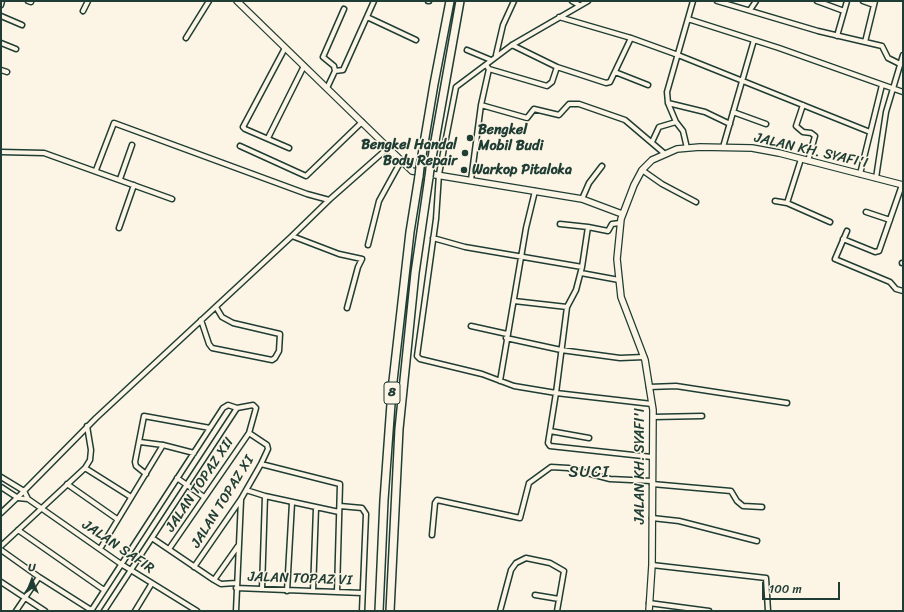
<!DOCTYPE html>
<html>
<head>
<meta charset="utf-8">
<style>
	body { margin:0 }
	#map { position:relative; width:904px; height:612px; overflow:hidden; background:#fcf5e5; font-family:Sriracha,sans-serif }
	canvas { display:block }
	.frame { position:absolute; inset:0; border:2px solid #1f3d34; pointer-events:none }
	.north { position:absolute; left:12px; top:560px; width:40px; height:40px; -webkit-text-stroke:3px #fcf5e5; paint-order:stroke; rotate:0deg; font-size:11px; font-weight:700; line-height:16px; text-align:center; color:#1f3d34 }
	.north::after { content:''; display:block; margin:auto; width:14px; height:18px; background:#1f3d34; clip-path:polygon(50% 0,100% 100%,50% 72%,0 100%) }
	.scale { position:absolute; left:762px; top:582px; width:78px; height:18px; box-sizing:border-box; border:2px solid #1f3d34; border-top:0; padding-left:5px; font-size:12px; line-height:14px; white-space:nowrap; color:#1f3d34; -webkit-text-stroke:3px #fcf5e5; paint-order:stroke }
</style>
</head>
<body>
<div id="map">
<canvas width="904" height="612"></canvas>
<div class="frame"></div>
<div class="north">U</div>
<div class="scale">100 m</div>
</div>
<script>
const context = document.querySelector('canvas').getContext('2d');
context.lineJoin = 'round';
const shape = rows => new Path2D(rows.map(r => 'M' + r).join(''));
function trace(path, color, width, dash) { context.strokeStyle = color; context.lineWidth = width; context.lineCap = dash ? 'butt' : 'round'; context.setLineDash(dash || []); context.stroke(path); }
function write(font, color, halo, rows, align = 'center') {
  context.font = font + ' Sriracha,sans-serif'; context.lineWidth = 3; context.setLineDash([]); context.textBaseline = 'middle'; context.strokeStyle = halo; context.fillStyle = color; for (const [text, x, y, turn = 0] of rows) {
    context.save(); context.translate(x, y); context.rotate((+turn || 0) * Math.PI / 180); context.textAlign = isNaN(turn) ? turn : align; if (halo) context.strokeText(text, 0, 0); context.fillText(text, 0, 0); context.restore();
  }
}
const street = shape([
	[28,1,31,2],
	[428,1,429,1],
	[572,1,579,5],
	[588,1,512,45,456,87,439,174,436,219,417,356,420,359,482,374,514,386,556,393,652,404],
	[717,1,818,31,882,46,888,58,900,64],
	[817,1,844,11],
	[863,1,874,5],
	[1,5,2,1],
	[750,10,756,1],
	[83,11,88,1],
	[1,16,22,25],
	[367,17,416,40],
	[559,17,631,38,678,55,870,132],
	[688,19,779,48,903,92],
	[837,36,847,1],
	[186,38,209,1],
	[865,42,875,1],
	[1,43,16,49],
	[512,45,557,67,606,83,610,82,631,38],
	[285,48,243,127,245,129,289,148],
	[467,50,491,60],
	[496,55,503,25,514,1],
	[489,69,547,86,552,82,557,67],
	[1,70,7,72],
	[335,71,334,66,323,57,344,9],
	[615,72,648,85],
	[327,88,335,71,343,70,374,1],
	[668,103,705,112,730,124],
	[481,105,527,118,534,109,559,115,569,104,579,104,625,120,665,154],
	[803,105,796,126,803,132,811,133,815,136,808,161],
	[733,112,766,124],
	[268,138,304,66],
	[652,142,659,127,676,122],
	[240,146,306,176,362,122],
	[723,147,754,40],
	[687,148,683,131,676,122,668,103,667,92,693,1],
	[1,152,44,153,172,199],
	[96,170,114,123,307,194,329,200],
	[642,170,662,184,696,202],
	[860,174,882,85],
	[876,178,886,112,903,55],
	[120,179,132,145],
	[471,180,481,105,489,69,486,65],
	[582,199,589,183,602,166],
	[775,201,787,203,830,222],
	[787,203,801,159],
	[866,212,890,220],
	[620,223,612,224,608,231,588,227,582,267,576,290,567,307,556,393,548,443,550,446,652,457],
	[560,224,588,227],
	[119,228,134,185],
	[847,231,835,259,890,282,896,289,903,291],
	[292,236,339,254,362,259,358,267,347,308],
	[433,238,465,247,582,267],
	[843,239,875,252,879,251,902,185],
	[368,245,379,201,401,161],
	[902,263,903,263],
	[581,273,619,280],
	[514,301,567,307],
	[201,320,209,344,212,348,272,360,275,358,279,351,280,334,233,323,222,317,216,307],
	[471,326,507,334],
	[506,338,561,350,620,358,644,357],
	[500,381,526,228,535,191],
	[649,387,676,386,787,403],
	[653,417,702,416],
	[550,431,589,438],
	[140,442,163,445,194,453],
	[261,464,340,484,337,592],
	[85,468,131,497],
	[146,474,136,466,135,462,144,416,210,428],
	[1,477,24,491,28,499],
	[177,478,204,497],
	[67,484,117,519],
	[652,484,731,491,737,501,743,506,762,507],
	[1,487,18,498,28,499,121,564,197,611],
	[246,490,265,496,339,512],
	[340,506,362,508,366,514,362,611],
	[1,513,21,494,96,418,292,236,329,200,389,147],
	[652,518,679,521,757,541],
	[18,530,104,590],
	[432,535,435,503,437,500,520,518,529,483,551,467,568,468,610,479,652,481],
	[152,538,214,580,221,584,236,583],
	[1,546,85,468,90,460,91,450,87,426],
	[100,549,163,445],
	[169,549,249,433,256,408,253,405,237,408],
	[1,550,39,577,91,610],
	[652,565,766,578,768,611],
	[194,567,241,499,261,464,268,449,267,445,249,433],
	[214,580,238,546],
	[1,582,45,611],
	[236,588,362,593],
	[262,589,265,496],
	[287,591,292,503],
	[313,591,316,508],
	[535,595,559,599],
	[649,603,709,611],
	[16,611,39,577],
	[91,611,223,408,228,405,237,408,104,611],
	[135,611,152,583],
	[236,611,241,500],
	[500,611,511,570,516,563,526,558,550,563,564,571,557,611]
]);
const secondary = shape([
	[237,1,412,171,582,199,622,214],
	[649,611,652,565,653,410,645,360,621,297,617,259,621,219,634,185,642,170,652,160,677,149,700,147,752,148,779,153,903,185]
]);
const highway = shape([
	[420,167,434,84,450,1],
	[430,169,460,1],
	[379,611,384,500,392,390,410,232,419,176],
	[390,611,399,429,415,273,429,177]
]);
trace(street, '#1f3d34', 7);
trace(secondary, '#1f3d34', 8);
trace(highway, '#1f3d34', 10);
trace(street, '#fcf5e5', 4);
trace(secondary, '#fcf5e5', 5.5);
trace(highway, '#fcf5e5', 7);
const highwayBridge = shape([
	[419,176,420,167],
	[429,177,430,169]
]);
trace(highwayBridge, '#1f3d34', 10, []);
trace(highwayBridge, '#fcf5e5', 7);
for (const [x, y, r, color] of [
	[470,138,4,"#1f3d34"],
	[465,153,4,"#1f3d34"],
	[464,170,4,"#1f3d34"]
]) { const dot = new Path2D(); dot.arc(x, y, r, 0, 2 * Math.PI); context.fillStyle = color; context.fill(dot); trace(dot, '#fcf5e5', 1.5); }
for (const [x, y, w] of [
	[392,393,16]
]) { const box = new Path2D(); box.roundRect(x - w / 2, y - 11, w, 22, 3); context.fillStyle = '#fcf5e5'; context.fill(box); trace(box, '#1f3d34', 1); }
write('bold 13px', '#1f3d34', null, [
	["8",392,393]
]);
write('bold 14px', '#1f3d34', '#fcf5e5', [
	["Bengkel",478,130],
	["Mobil Budi",478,146],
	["Bengkel Handal",457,145,"right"],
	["Body Repair",457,161,"right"],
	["Warkop Pitaloka",472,170]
], 'left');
write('14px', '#1f3d34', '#fcf5e5', [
	["JALAN KH. SYAFI'I",811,151,13],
	["JALAN KH. SYAFI'I",640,466,-90],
	["JALAN TOPAZ XII",200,485,-56],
	["JALAN TOPAZ XI",223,502,-58],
	["JALAN SAFIR",118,547,34],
	["JALAN TOPAZ VI",300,579,2]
]);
context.letterSpacing = '1px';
write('16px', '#1f3d34', '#fcf5e5', [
	["SUCI",589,473]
]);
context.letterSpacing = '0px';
</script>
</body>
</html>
